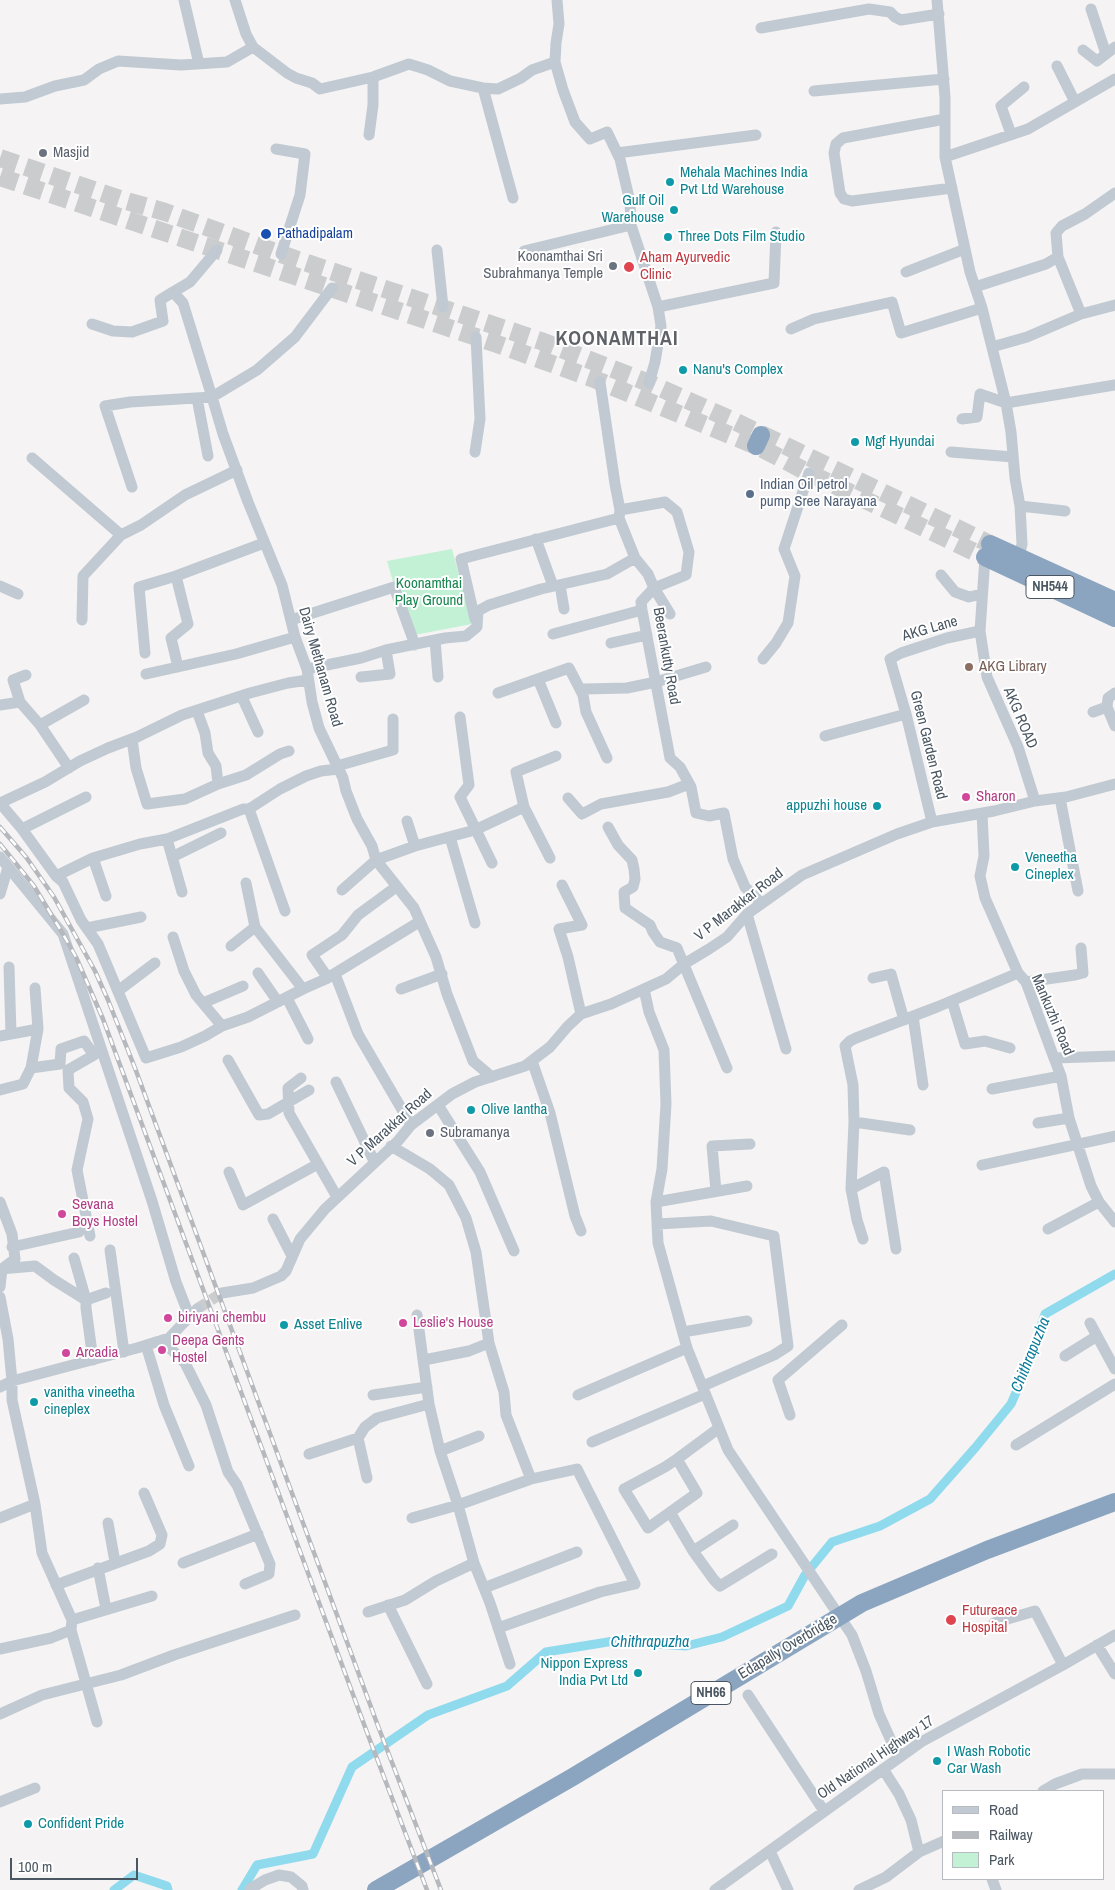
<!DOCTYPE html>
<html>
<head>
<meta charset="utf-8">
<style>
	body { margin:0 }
	#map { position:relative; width:1115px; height:1890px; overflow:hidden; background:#f5f3f3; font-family:"Archivo Narrow",sans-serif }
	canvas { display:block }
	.legend { position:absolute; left:942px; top:1790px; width:162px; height:90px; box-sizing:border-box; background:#fff; border:1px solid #b7bbc0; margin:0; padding:6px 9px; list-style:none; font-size:15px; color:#4a5661 }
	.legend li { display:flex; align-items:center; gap:10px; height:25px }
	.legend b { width:25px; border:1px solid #b7bbc0 }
	.scale { position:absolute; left:10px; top:1858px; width:128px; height:22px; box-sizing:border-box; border:2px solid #4a5661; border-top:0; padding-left:6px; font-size:15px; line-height:18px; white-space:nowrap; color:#4a5661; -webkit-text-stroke:4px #fff; paint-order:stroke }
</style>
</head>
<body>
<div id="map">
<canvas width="1115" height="1890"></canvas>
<ul class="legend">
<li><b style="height:6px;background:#c1cad2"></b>Road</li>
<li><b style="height:6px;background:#b5b8bd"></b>Railway</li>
<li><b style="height:14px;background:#c3f1d5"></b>Park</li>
</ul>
<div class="scale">100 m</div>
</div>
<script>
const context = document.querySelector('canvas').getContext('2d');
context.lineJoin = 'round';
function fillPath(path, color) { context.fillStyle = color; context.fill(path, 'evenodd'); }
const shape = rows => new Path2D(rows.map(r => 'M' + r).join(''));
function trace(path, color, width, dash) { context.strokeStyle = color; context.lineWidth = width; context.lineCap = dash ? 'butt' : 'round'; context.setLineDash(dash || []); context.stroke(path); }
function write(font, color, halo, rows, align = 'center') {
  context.font = font + ' "Archivo Narrow",sans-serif'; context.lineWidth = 4; context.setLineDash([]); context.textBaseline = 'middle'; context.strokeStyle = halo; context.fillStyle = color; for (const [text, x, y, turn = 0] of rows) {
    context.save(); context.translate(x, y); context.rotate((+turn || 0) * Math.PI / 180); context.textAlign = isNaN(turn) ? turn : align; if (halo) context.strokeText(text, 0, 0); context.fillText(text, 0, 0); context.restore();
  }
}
fillPath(shape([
	[452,549,472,624,409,636,387,561]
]), '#c3f1d5');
trace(shape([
	[114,1890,134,1875,167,1886,168,1890],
	[242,1890,257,1865,313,1854,352,1767,428,1715,507,1686,546,1652,614,1641,686,1646,722,1637,788,1606,805,1575,832,1542,880,1526,930,1499,975,1448,1011,1404,1028,1365,1045,1314,1115,1274]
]), '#90daee', 9);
trace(shape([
	[197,1309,222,1293]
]), '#caccce', 11, [11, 5.5]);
trace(shape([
	[0,158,120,199,165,212,295,259,541,341,649,383,734,421,990,544],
	[0,177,497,344,594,379,759,447,809,473,985,557]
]), '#caccce', 18, [18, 9]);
trace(shape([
	[184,0,199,64],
	[235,0,246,34,253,47,287,73,296,78,312,83,320,89,373,77,409,64,428,70,450,81,483,88,498,89,521,78,532,70,555,62],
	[557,0,559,24,556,43,555,62,563,90,575,122,590,139,607,132,620,159,630,202,631,225,658,307,661,326,655,362,649,383],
	[937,0,945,97,945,157,970,272,982,308,1006,403,1011,432,1015,478,1020,506,1022,544,1019,557],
	[1091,9,1106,54],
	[761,28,869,9,890,12,895,17,901,20,939,14],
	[1083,50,1097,61,1115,47],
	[1057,66,1075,102],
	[483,88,513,198],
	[814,91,944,79],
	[0,99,25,97,55,86,84,80,99,69,118,61,181,65,227,62,253,47],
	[945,119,843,138,836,144,834,153,840,193,844,199,852,201,952,188],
	[1011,134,1001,106,1024,87],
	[369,135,373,105,373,77],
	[276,149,305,154,300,195,281,254],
	[617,153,756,135],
	[945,157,1028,129,1115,79],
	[437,250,443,307],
	[524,251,631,225],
	[1058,257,1081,314],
	[906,272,965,249],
	[975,287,1046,264,1058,257,1056,233,1062,226,1085,214,1115,193],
	[332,288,295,337,257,370,212,397,223,434,248,502,282,585,295,637,307,669,312,702,319,728,343,778,346,791,357,819,372,846,376,860,414,908,436,957,447,994,473,1061,492,1077],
	[658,307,774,283,776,232],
	[92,324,113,331,132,332,163,321,160,300,173,292],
	[791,329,814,319,892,302,901,333,982,308],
	[992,347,1027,337,1081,314,1115,305],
	[600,382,615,484,620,510,619,518,635,558,648,574,654,588,641,602,642,610,670,758,680,767,691,787,696,813,709,816,724,813,733,859,745,887,761,903],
	[197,398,208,456],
	[962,419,977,417,980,394,1006,403,1115,385],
	[475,452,480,419,476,337],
	[951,452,1013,457],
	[32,458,121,535],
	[132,487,105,406,130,402,212,397,183,303,173,292,190,282,217,250],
	[1020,506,1065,511],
	[620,510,665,502,677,512,689,552,686,575,654,588,670,614],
	[536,539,553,586],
	[985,557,980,631,987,677,1018,747,1035,801],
	[941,575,955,592,969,597,982,594],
	[176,576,188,624,171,638,178,667],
	[560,585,564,609],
	[0,586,18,594],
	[475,619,461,559,619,518],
	[82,620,83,576,121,535,141,525,185,495,237,470],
	[291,620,394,587,415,645],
	[553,634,642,610],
	[435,640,438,677],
	[611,643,647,635],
	[145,653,139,587,176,576,264,543],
	[763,659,776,643,788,623,795,576,784,549,809,473],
	[307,669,361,658,386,650,445,638,466,636,477,627,478,611,489,605,541,589,607,574,635,558],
	[146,674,236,654,295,637],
	[361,677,390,674,386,650],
	[538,679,556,723],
	[498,693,569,668,583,695],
	[242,697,258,732],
	[20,702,13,680,26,675],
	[0,705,20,702,40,725,69,768],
	[1107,707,1108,698,1115,693],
	[197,711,205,733,208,753,216,766,218,784,246,775,280,754,289,751],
	[1093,712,1107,707,1115,726],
	[460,717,469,785,460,797,492,863],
	[40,725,84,700],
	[825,736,906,714],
	[132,739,136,768,147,804,185,799,218,784],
	[607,758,586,712,583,695,584,689,627,688,656,682,706,667],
	[337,766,393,750,393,719],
	[568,798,582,814,601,804,668,792,689,784],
	[1060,798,1078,891],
	[0,803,22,829,56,876,63,882,81,920,98,944,146,1058,181,1047,205,1036,222,1026,248,1017,303,989,328,978,312,955,342,935,358,915,396,887],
	[0,803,45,782,80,761,108,748,137,737,182,715,250,693,288,683,308,680],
	[249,809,285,911],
	[982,813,984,856,980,876,985,898,1018,973,1026,982,1054,1058,1061,1076,1069,1118,1091,1186,1099,1202,1115,1222],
	[407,821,415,846],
	[932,822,906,714,890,659,901,653,947,638,980,631],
	[608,827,618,845,632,860,634,869,635,879,633,887,624,892,625,908,650,925,653,932,660,942,677,948,727,1068],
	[22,829,86,797],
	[450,837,475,923],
	[167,839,182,892],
	[0,857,63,934,152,1201,176,1282,190,1318],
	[172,857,221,833],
	[93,858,106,896],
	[550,858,524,807,516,772,556,756],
	[56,876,93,858,140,844,167,839,243,809,249,809,280,789,306,776,321,771,338,769],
	[246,883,255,927,303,989],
	[562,885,582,925,559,929,568,957,581,1014],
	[342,890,376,860,415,846,475,830,524,807],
	[0,894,8,867],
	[747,914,786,1049],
	[87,928,141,917],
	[173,937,184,971,196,995,222,1026],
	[231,946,255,927],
	[9,967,11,1034],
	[258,973,278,1002],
	[335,974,358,1034,411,1125],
	[329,977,419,922],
	[873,978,891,974,904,1020],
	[1026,982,1075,975,1083,973,1081,948],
	[401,989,442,974],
	[644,989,649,1012,664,1050,666,1104,662,1169,656,1202,658,1243,687,1348,728,1450,852,1635,866,1671,879,1714,893,1745,901,1756],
	[118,991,155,963],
	[287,998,308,1039],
	[952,1001,965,1044,985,1041,1010,1048],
	[203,1003,243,986],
	[913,1016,923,1085],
	[0,1036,38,1029,35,988],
	[1054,1058,1115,1056],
	[228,1060,259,1115,268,1114,309,1090],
	[532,1061,550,1113,575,1216,581,1231],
	[31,1068,60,1064,61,1049,84,1041,94,1055,68,1070,69,1088,83,1102,88,1119,77,1170,90,1236],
	[301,1078,288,1088,289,1113,337,1197],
	[336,1082,374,1161],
	[992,1089,1061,1076],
	[0,1090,23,1084,31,1068,38,1029],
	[438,1105,480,1172,514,1251],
	[854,1122,910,1130],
	[1038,1123,1069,1118],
	[391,1146,430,1169,449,1185,466,1218,476,1252,489,1343,504,1392,506,1415,531,1479],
	[982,1165,1115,1136],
	[229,1172,243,1205,318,1164],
	[851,1189,884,1172,896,1249],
	[716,1191,712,1146,750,1144],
	[0,1202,12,1234,15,1259,2,1269,0,1287],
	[656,1202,747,1186],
	[273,1219,292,1256],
	[657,1224,711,1221,774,1236,788,1346,774,1355,703,1386],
	[1048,1229,1099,1202],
	[863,1239,857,1220,851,1189,854,1122,853,1085,845,1046,850,1041,856,1038,937,1007,1018,973],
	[12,1247,79,1232],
	[110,1250,124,1352],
	[74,1258,86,1300],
	[0,1269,35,1266,54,1280,86,1300],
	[222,1293,253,1288,281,1276,286,1271,300,1239,325,1209,398,1141,411,1125,452,1094,475,1082,525,1066,550,1047,568,1026,581,1014,611,1004,666,979,684,964,709,949,727,937,747,914,802,875,897,834,932,822,994,811,1035,801,1066,797,1115,784],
	[0,1297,8,1339,12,1381,12,1400,35,1504,42,1553,72,1620,71,1630,51,1638,0,1649],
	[417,1315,429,1404,440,1451,458,1505,474,1563,490,1603,510,1664],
	[1090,1323,1115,1369],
	[683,1332,747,1321],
	[162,1340,185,1363,206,1405,228,1472,237,1485,270,1564,269,1574,245,1584],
	[146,1345,164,1405,189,1466],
	[1065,1356,1097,1336],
	[93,1360,86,1308,86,1300,106,1293],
	[424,1360,469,1351,489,1343],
	[0,1387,12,1381,137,1348,169,1338,197,1309],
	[373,1395,427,1387],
	[578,1395,687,1348],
	[790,1415,778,1380,842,1325],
	[592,1442,705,1394],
	[1016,1445,1115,1384],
	[440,1451,479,1436],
	[309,1454,358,1438],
	[677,1459,697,1493,648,1528,624,1489,665,1467,677,1459,719,1428],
	[367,1478,358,1438,365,1427,377,1418,429,1404],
	[670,1512,693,1551,714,1580,720,1586,772,1554],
	[0,1518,35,1504],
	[412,1518,458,1505,531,1479,577,1469,635,1584,600,1592,498,1628],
	[108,1523,115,1562],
	[693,1551,733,1525],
	[183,1563,258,1534],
	[98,1568,106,1609],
	[56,1585,149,1551,160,1544,162,1535,144,1493],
	[484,1588,577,1552],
	[388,1605,427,1684],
	[368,1612,405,1600,436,1581,474,1563],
	[72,1620,152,1596],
	[994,1623,1035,1611,1063,1665],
	[71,1630,97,1722],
	[1097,1645,1115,1674],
	[748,1695,824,1811],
	[0,1714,42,1695,121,1675,174,1655,295,1615],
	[883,1769,899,1794,911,1820,919,1852,944,1841],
	[1043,1791,1055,1784,1082,1774,1115,1774],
	[0,1802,35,1788],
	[770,1851,788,1890],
	[992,1879,996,1890],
	[250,1889,265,1880,279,1875,291,1877,302,1886,303,1890],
	[715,1890,921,1742,1063,1665,1115,1635],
	[859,1890,886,1877,919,1852]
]), '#c1cad2', 11);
trace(shape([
	[756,446,761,435],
	[990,544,1115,601],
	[985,557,1115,618],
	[376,1890,571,1778,862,1603,987,1550,1115,1502]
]), '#8ba5c1', 18);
const rail = shape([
	[0,827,26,857,54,897,95,971,108,1000,135,1068,378,1726,441,1890],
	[0,844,34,886,63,934,76,957,103,1019,368,1735,427,1890]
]);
trace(rail, '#b5b8bd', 4.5);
trace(rail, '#fff', 2.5, [8]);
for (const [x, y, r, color] of [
	[43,153,5,"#6b7280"],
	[670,182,5,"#0f9aa8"],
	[674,210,5,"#0f9aa8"],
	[266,234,6,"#1a4fb4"],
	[668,237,5,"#0f9aa8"],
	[613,266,5,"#6b7280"],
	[629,267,6,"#e0444e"],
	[683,370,5,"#0f9aa8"],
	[855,442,5,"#0f9aa8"],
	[750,494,5,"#5c6f8a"],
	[969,667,5,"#8d6e63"],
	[966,797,5,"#d1479c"],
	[877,806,5,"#0f9aa8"],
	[1015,867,5,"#0f9aa8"],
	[471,1110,5,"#0f9aa8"],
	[430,1133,5,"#6b7280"],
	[62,1214,5,"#d1479c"],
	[168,1318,5,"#d1479c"],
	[403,1323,5,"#d1479c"],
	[284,1325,5,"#0f9aa8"],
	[162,1350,5,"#d1479c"],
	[66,1353,5,"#d1479c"],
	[34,1402,5,"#0f9aa8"],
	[951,1620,6,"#e0444e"],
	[638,1673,5,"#0f9aa8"],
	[937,1761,5,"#0f9aa8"],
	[28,1824,5,"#0f9aa8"]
]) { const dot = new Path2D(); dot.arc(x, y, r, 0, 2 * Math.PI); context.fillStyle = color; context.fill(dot); trace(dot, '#fff', 2); }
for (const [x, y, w] of [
	[1050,587,48],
	[711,1693,40]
]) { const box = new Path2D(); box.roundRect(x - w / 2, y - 11.5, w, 23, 4); context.fillStyle = '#fff'; context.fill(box); trace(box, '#4a5661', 1); }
write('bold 14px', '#4a5661', null, [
	["NH544",1050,587],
	["NH66",711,1693]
]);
write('15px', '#5b616d', '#fff', [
	["Masjid",53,153],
	["Koonamthai Sri",603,257,"right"],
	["Subrahmanya Temple",603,274,"right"],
	["Subramanya",440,1133]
], 'left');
write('15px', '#0d838f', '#fff', [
	["Mehala Machines India",680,173],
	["Pvt Ltd Warehouse",680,190],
	["Gulf Oil",664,201,"right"],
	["Warehouse",664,218,"right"],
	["Three Dots Film Studio",678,237],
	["Nanu's Complex",693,370],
	["Mgf Hyundai",865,442],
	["appuzhi house",867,806,"right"],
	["Veneetha",1025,858],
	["Cineplex",1025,875],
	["Olive Iantha",481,1110],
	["Asset Enlive",294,1325],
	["vanitha vineetha",44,1393],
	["cineplex",44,1410],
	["Nippon Express",628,1664,"right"],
	["India Pvt Ltd",628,1681,"right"],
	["I Wash Robotic",947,1752],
	["Car Wash",947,1769],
	["Confident Pride",38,1824]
], 'left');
write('15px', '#164399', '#fff', [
	["Pathadipalam",277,234]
], 'left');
write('15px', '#be3a42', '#fff', [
	["Aham Ayurvedic",640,258],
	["Clinic",640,275],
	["Futureace",962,1611],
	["Hospital",962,1628]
], 'left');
write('15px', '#4e5e75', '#fff', [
	["Indian Oil petrol",760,485],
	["pump Sree Narayana",760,502]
], 'left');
write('15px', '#17864f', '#fff', [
	["Koonamthai",429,584],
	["Play Ground",429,601]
]);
write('15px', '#4a5661', '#fff', [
	["AKG Lane",930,629,-16],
	["Beerankutty Road",666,656,80],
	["Dairy Methanam Road",320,667,74],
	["AKG ROAD",1020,718,67],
	["Green Garden Road",928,745,76],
	["V P Marakkar Road",739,905,-38],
	["Mankuzhi Road",1052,1015,67],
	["V P Marakkar Road",390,1128,-42],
	["Edapally Overbridge",788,1647,-31],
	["Old National Highway 17",876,1758,-34]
]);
write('15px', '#785e54', '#fff', [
	["AKG Library",979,667]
], 'left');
write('15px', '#b23c85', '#fff', [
	["Sharon",976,797],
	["Sevana",72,1205],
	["Boys Hostel",72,1222],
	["biriyani chembu",178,1318],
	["Leslie's House",413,1323],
	["Deepa Gents",172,1341],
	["Hostel",172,1358],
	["Arcadia",76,1353]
], 'left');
write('italic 16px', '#0c7c9b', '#fff', [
	["Chithrapuzha",1031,1355,-68],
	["Chithrapuzha",650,1643]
]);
context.letterSpacing = '1px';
write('bold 20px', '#5f6368', '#fff', [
	["KOONAMTHAI",617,340]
]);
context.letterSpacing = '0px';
</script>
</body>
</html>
